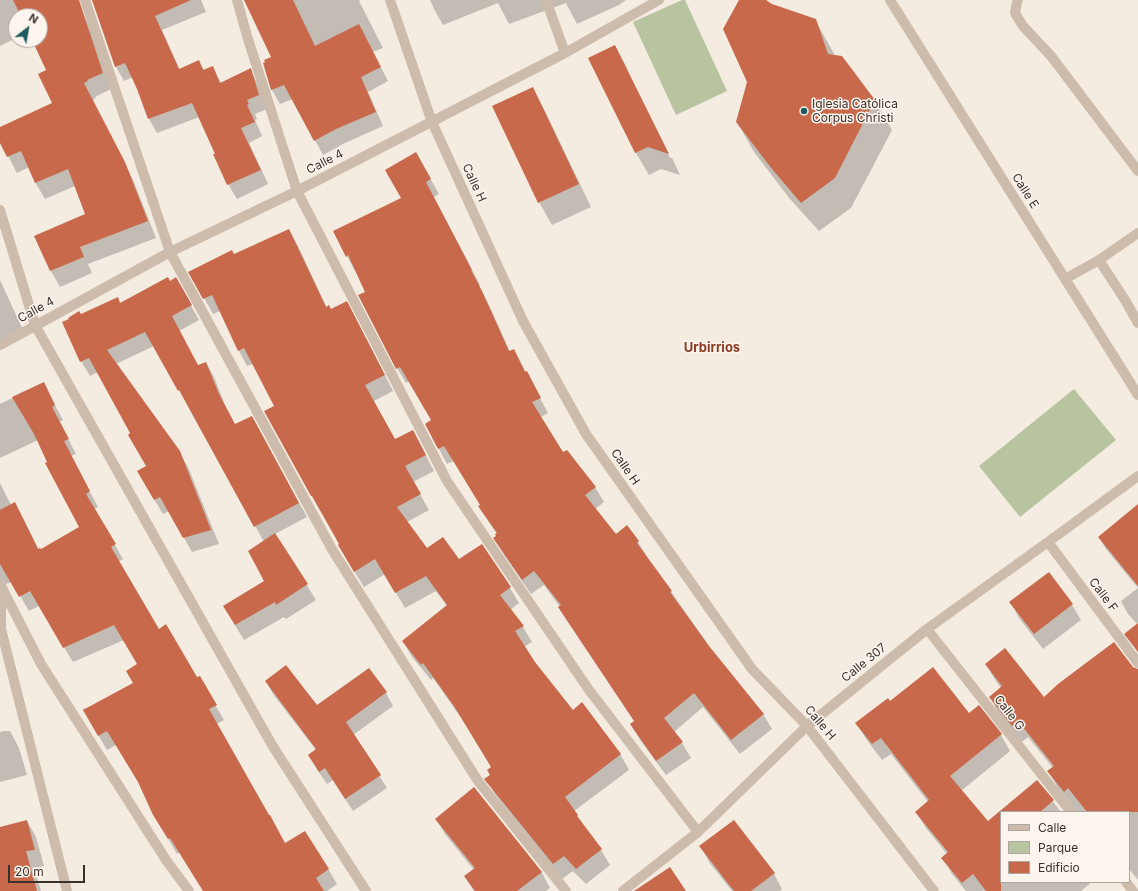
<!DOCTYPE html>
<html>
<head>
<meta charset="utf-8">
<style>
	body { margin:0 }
	#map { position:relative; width:1138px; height:891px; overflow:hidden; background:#f4ebe1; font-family:Inter,sans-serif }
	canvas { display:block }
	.legend { position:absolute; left:1000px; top:811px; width:130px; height:72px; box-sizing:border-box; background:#fbf5ee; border:1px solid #aea6a0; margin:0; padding:5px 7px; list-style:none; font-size:12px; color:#3b302b }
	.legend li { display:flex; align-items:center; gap:8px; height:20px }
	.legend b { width:20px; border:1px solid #aea6a0 }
	.north { position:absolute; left:8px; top:8px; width:40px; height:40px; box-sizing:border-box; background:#fbf5ee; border:1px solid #aea6a0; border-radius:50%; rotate:31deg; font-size:11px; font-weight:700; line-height:16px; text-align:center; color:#3b302b }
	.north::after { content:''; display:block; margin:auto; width:14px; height:18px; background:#1f5a5e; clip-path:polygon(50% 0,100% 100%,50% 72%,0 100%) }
	.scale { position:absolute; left:8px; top:865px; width:77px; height:18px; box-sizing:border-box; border:2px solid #3b302b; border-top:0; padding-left:5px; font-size:12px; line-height:14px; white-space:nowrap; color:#3b302b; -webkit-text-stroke:3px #fbf5ee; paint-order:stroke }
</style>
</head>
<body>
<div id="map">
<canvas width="1138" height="891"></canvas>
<ul class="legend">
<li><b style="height:5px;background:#cdbbac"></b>Calle</li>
<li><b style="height:11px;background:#b8c4a0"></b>Parque</li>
<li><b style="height:11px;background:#c8694b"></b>Edificio</li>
</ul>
<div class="north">N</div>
<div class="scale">20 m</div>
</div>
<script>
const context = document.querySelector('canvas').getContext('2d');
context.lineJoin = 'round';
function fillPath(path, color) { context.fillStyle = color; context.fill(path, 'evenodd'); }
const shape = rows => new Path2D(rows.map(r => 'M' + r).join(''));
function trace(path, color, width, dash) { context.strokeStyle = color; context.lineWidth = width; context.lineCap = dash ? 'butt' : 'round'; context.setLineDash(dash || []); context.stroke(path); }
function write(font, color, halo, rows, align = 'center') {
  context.font = font + ' Inter,sans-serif'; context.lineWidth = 3; context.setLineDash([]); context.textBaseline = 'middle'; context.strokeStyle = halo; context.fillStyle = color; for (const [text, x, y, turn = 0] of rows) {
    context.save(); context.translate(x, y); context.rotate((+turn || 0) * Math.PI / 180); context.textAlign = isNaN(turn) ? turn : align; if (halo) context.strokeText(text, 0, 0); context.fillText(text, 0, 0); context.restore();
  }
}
fillPath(shape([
	[682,0,685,0,727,91,676,115,633,22],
	[1074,389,1116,440,1020,517,979,466]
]), '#b8c4a0');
fillPath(shape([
	[0,0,61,0,82,12,91,29,111,89,95,97,96,98,93,100,133,180,156,238,88,264,92,273,60,287,51,271,36,237,86,215,75,186,45,199,35,182,29,167,17,173,0,141,0,129,53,103,48,70,33,40,40,40,40,16,16,16,16,38,0,46],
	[107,0,201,0,206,12,162,30,180,70,199,61,204,70,212,67,221,83,250,70,258,84,267,109,255,114,257,119,255,120,262,136,249,143,268,184,237,199,228,184,214,155,216,154,199,117,157,133,149,119,133,77,124,81,116,67,95,6],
	[252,0,361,0,359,1,383,48,373,52,388,81,368,92,383,126,345,143,323,155,293,99,280,104,272,90,264,63,273,58],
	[430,0,626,0,619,5,577,24,566,3,509,24,498,3,443,25,434,9],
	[740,0,764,0,772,5,815,20,832,50,835,56,842,57,875,101,892,130,851,208,819,231,790,199,754,152,737,122,748,82],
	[615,46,627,68,625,68,670,158,672,158,680,175,661,169,649,175,636,153,590,59],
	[532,88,545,111,591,207,552,225,539,202,493,106],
	[416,154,439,194,434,197,480,285,479,286,490,307,510,352,514,350,548,413,541,417,563,453,595,487,604,502,595,509,616,535,638,542,647,557,709,646,763,714,772,729,740,754,703,707,674,732,682,743,691,758,666,775,640,740,631,725,635,722,568,622,559,607,560,607,544,585,531,594,503,553,497,534,479,507,481,505,454,461,447,464,439,449,426,424,432,421,409,381,406,383,397,368,356,271,355,271,347,256,402,198],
	[289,230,298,246,327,308,331,310,355,318,393,391,374,401,395,440,413,431,434,471,413,482,429,510,407,522,427,550,459,560,482,546,510,588,519,603,510,610,523,627,532,642,524,647,534,663,572,711,582,703,620,754,629,770,574,811,586,829,601,850,610,865,586,884,573,871,562,879,495,794,486,779,491,775,492,768,464,722,433,678,431,680,412,657,403,641,447,606,436,591,405,608,385,574,364,587,348,561,340,544,322,511,320,511,312,496,275,407,253,364,247,366,239,351,220,311,213,314,190,272,234,255],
	[0,280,23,330,0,340],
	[170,282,184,293,199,320,179,331,198,366,206,363,214,377,227,410,235,425,260,432,307,517,275,534,316,600,286,619,284,617,244,640,233,622,265,581,264,542,188,404,154,346,116,364,179,452,188,467,219,544,192,552,169,511,163,514,138,472,147,466,131,434,98,372,90,376,81,361,81,315,120,304],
	[43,383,63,420,59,422,76,454,71,456,98,507,94,509,123,559,118,562,158,630,197,679,199,678,224,720,217,724,285,844,328,869,337,884,327,891,204,891,180,852,177,854,163,830,141,785,116,745,107,750,83,709,92,706,134,683,138,664,124,640,73,662,39,606,29,611,12,582,0,586,0,483,11,505,23,518,39,550,40,551,80,528,38,440,0,458,0,404],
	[1138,505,1138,653,1126,634,1138,625,1128,614,1121,601,1138,588,1106,549,1099,537],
	[1049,574,1072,605,1081,620,1043,649,1019,618,1011,603],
	[986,665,1044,698,1138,678,1138,880,1129,869,1129,812,1077,812,1058,788,1049,772,1053,768,1028,737,1022,742,999,714,990,697,1001,688,996,681],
	[369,669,386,693,393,706,353,735,387,788,353,811,333,780,327,784,316,768,316,750,273,694,266,681,316,707],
	[890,702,969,714,1001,735,1010,751,961,791,987,822,1037,781,1061,812,1001,812,1001,882,1092,882,1081,891,984,891,983,890,982,891,966,891,952,874,943,858,947,854,926,828,916,812,928,802,891,754,882,760,866,739,857,723],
	[4,731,10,731,19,748,27,775,0,782,0,732],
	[474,788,542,873,550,888,546,891,474,891,465,877,474,870,445,834,436,819],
	[27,821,36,837,44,866,34,868,41,891,0,891,0,828],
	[701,846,774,874,782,889,780,891,732,891,709,862]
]), '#0003');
fillPath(shape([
	[13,0,79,0,103,73,87,80,88,81,84,83,125,162,148,221,80,247,84,257,50,271,34,236,85,214,68,169,35,183,21,151,7,157,0,143,0,127,52,103,38,74,46,70,32,40,40,40,40,16,21,16],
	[92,0,191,0,155,16,179,69,199,60,203,70,213,66,220,83,251,68,259,95,247,100,249,104,247,105,255,122,241,128,261,170,227,185,213,154,215,154,192,103,148,119,137,89,125,63,115,67],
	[244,0,293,0,315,46,359,24,381,67,361,77,376,112,336,129,314,141,284,85,271,90,263,63,265,62,264,60,271,57],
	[739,0,766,0,772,4,816,19,828,54,842,56,875,100,835,178,801,203,772,169,736,122,747,82,723,29],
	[615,45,669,154,648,147,635,153,588,58],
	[533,87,579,184,538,203,492,106],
	[416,152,431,179,426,182,472,270,471,270,482,291,509,351,514,349,525,372,527,371,541,398,532,402,563,452,567,450,596,487,585,495,616,534,627,525,639,541,637,543,672,591,670,592,709,646,764,714,731,740,694,693,664,718,683,742,656,761,630,724,634,721,558,607,561,605,534,571,522,580,493,538,496,536,495,534,497,533,478,506,480,505,444,446,438,449,425,424,431,420,400,367,396,369,358,295,365,292,348,255,346,257,333,231,401,198,385,170],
	[289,229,326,307,329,305,331,309,347,301,385,375,365,385,395,439,413,430,426,455,405,466,421,494,397,507,427,548,443,537,459,559,482,544,511,587,500,595,524,626,515,631,535,662,573,710,582,702,621,754,565,797,578,815,577,816,602,849,576,869,564,856,553,864,484,779,490,775,487,770,491,767,454,706,423,663,421,665,402,641,447,605,426,576,395,593,375,559,354,572,338,545,339,544,312,496,311,496,264,411,274,406,244,348,238,351,212,295,203,299,188,272,232,250,234,254],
	[168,277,170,281,176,277,192,305,172,316,198,365,206,362,219,394,235,424,252,416,299,503,254,527,179,390,178,391,145,332,107,350,180,451,211,530,183,538,160,497,154,500,137,471,146,466,128,435,130,433,89,358,80,362,62,322,69,319,68,318,79,311,81,314,118,297,120,303],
	[44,382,55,405,52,407,69,439,64,441,90,491,86,494,116,544,111,547,159,629,166,624,197,677,200,676,217,705,209,709,269,815,270,815,285,843,305,831,329,869,316,878,324,891,203,891,170,838,168,839,153,815,138,782,107,731,98,736,83,710,133,683,126,671,137,664,114,625,63,648,30,591,19,597,0,564,0,510,15,502,38,549,40,548,41,549,79,527,45,463,47,462,34,434,12,397],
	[1138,504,1138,586,1098,537],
	[275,533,308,584,276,605,275,602,235,625,223,606,264,581,248,551],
	[1049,572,1073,604,1034,634,1009,602],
	[1138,623,1138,652,1124,634],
	[1114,642,1133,667,1138,669,1138,812,1087,812,1068,788,1064,792,1047,771,1054,766,1018,721,1012,726,989,697,1002,686,985,664,1005,648,1044,697,1058,684],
	[286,665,317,705,369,668,387,692,346,722,381,775,345,799,325,768,319,772,308,755,316,749,265,681],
	[933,667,969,713,979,705,1002,734,950,776,988,821,1037,780,1054,800,1040,812,1001,812,1001,891,986,891,973,874,962,883,941,858,948,852,915,812,929,800,881,738,872,744,855,723,888,698,890,701],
	[474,787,542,872,517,891,475,891,464,876,475,868,435,819],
	[27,820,35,850,26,851,37,891,0,891,0,827],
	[734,820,775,873,751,891,734,891,699,846],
	[670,867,686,891,634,891]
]), '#c8694b');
trace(shape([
	[85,0,170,252,333,551,478,781,566,891],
	[237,0,247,36,297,191,447,481,589,690,698,832],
	[390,0,432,122,523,321,586,434,752,669,807,726,934,891],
	[546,0,565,53],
	[890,0,1138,395],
	[1018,0,1017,2,1015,13,1023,26,1051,56,1138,171],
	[0,210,35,325,272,745,366,891],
	[1099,260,1125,300,1138,323],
	[1065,279,1099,260,1138,233],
	[0,345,170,252,297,191,565,53,659,0],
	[1048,542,1138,663],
	[0,584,41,664,166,860,189,891],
	[1,589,1,629,67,891],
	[927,629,1071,812],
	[1126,882,1133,891],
	[623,891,698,832,807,726,927,629,1048,542,1138,476]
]), '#cdbbac', 10);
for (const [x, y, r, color] of [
	[804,111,4,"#1f5a5e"]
]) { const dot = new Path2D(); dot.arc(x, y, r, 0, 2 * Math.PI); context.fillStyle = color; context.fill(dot); trace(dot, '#fbf5ee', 1.5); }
write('12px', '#3b302b', '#fbf5ee', [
	["Iglesia Católica",812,104],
	["Corpus Christi",812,118]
], 'left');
write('12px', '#3b302b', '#fbf5ee', [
	["Calle 4",325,162,-27],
	["Calle H",474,183,65],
	["Calle E",1025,191,58],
	["Calle 4",36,310,-29],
	["Calle H",625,467,55],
	["Calle F",1103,595,53],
	["Calle 307",864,663,-39],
	["Calle G",1009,713,52],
	["Calle H",820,723,50]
]);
write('bold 13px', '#8c3b22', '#fbf5ee', [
	["Urbirrios",712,348]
]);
</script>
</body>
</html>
